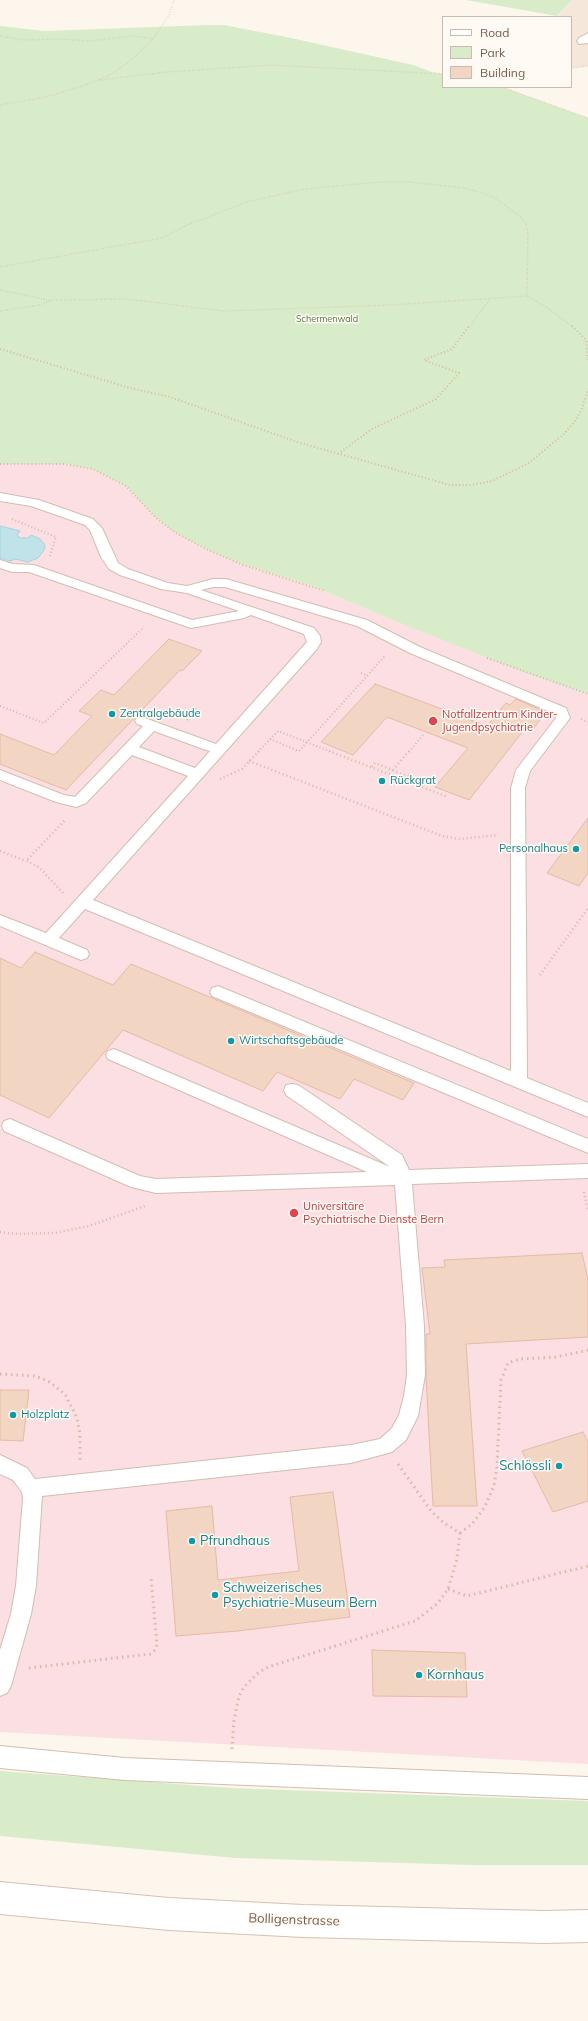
<!DOCTYPE html>
<html>
<head>
<meta charset="utf-8">
<style>
	body { margin:0 }
	#map { position:relative; width:588px; height:2021px; overflow:hidden; background:#fdf6ec; font-family:Mulish,sans-serif }
	canvas { display:block }
	.legend { position:absolute; left:442px; top:16px; width:130px; height:72px; box-sizing:border-box; background:#fffaf3; border:1px solid #cabbb1; margin:0; padding:5px 7px; list-style:none; font-size:12px; color:#7a5c4d }
	.legend li { display:flex; align-items:center; gap:8px; height:20px }
	.legend b { width:20px; border:1px solid #cabbb1 }
</style>
</head>
<body>
<div id="map">
<canvas width="588" height="2021"></canvas>
<ul class="legend">
<li><b style="height:5px;background:#fff"></b>Road</li>
<li><b style="height:11px;background:#d8ecc9"></b>Park</li>
<li><b style="height:11px;background:#f3d5c3"></b>Building</li>
</ul>
</div>
<script>
const context = document.querySelector('canvas').getContext('2d');
context.lineJoin = 'round';
function fillPath(path, color) { context.fillStyle = color; context.fill(path, 'evenodd'); }
const shape = rows => new Path2D(rows.map(r => 'M' + r).join(''));
function trace(path, color, width, dash) { context.strokeStyle = color; context.lineWidth = width; context.lineCap = dash ? 'butt' : 'round'; context.setLineDash(dash || []); context.stroke(path); }
function write(font, color, halo, rows, align = 'center') {
  context.font = font + ' Mulish,sans-serif'; context.lineWidth = 3; context.setLineDash([]); context.textBaseline = 'middle'; context.strokeStyle = halo; context.fillStyle = color; for (const [text, x, y, turn = 0] of rows) {
    context.save(); context.translate(x, y); context.rotate((+turn || 0) * Math.PI / 180); context.textAlign = isNaN(turn) ? turn : align; if (halo) context.strokeText(text, 0, 0); context.fillText(text, 0, 0); context.restore();
  }
}
fillPath(shape([
	[572,0,588,0,588,67,571,68,571,17,557,17]
]), '#f5e8da');
fillPath(shape([
	[0,464,64,464,93,469,126,486,156,518,176,533,208,550,243,565,310,585,385,617,525,673,588,694,588,1764,0,1732]
]), '#fbdfe3');
fillPath(shape([
	[466,0,572,0,557,16],
	[208,25,224,25,291,38,413,65,432,72,443,74,443,87,502,87,588,118,588,694,525,673,385,617,310,585,243,565,208,550,176,533,156,518,126,486,93,469,64,464,0,464,0,26,44,31,72,30],
	[0,1771,231,1788,588,1801,588,1865,472,1865,235,1858,0,1836]
]), '#d8ecc9');
const water = shape([
	[0,526,20,531,17,535,20,538,28,538,31,535,40,539,45,545,44,550,38,558,28,562,15,559,10,561,0,558,0,526]
]);
fillPath(water, '#bfe3e8');
trace(water, '#a5d3da', 1);
const building = shape([
	[169,639,202,651,182,671,180,670,66,790,0,764,0,734,54,755,92,716,79,711,101,690,114,695,169,639],
	[375,684,487,726,506,703,510,705,516,699,546,712,533,729,527,726,469,800,435,787,468,748,387,717,353,755,321,742,375,684],
	[588,818,588,873,579,886,547,873,588,818],
	[35,952,113,985,131,964,414,1083,403,1100,354,1079,340,1099,277,1072,263,1091,123,1030,49,1118,0,1095,0,958,21,968,35,952],
	[582,1253,588,1280,588,1337,466,1344,477,1506,433,1506,426,1377,426,1334,430,1334,422,1268,445,1267,444,1260,582,1253],
	[0,1390,29,1390,23,1441,0,1440,0,1390],
	[583,1432,588,1442,588,1501,553,1512,522,1451,583,1432],
	[333,1492,350,1617,238,1631,176,1636,166,1511,212,1506,218,1580,299,1571,290,1497,333,1492],
	[372,1650,465,1653,467,1697,373,1696,372,1650]
]);
fillPath(building, '#f3d5c3');
trace(building, '#e6bba3', 1);
const service = shape([
	[0,493,39,500,93,519,102,528,118,563,128,569,168,583,187,586,213,579,226,579,367,620,420,647,566,708,570,718,530,771,525,788,527,1078,588,1103,588,1117,85,909,59,938,87,950,89,954,87,958,81,960,0,926,0,915,46,933,188,776,132,755,86,803,76,807,56,802,0,780,0,770,64,795,75,797,143,726,137,724,135,721,137,718,142,717,216,744,307,642,304,634,251,615,244,618,191,628,29,572,12,572,0,568,0,560,13,564,34,565,192,620,239,611,187,593,161,589,120,575,109,569,101,557,90,530,85,525,31,506,0,501,0,493],
	[213,587,225,587,357,626,410,653,555,714,556,718,516,770,511,788,511,1071,93,900,317,649,321,642,320,636,314,628,201,590,213,587],
	[154,731,206,750,210,751,195,768,139,747,154,731],
	[218,986,588,1139,588,1153,212,996,210,992,212,988,218,986],
	[114,1049,390,1167,286,1095,284,1090,286,1085,292,1084,298,1085,402,1155,409,1170,588,1164,588,1178,412,1184,424,1326,425,1375,418,1416,406,1440,392,1452,351,1463,42,1496,36,1586,31,1614,11,1686,7,1693,0,1696,0,1650,11,1614,16,1586,23,1498,22,1492,13,1480,0,1474,0,1455,27,1468,35,1479,351,1445,380,1439,392,1428,399,1415,404,1396,407,1375,406,1326,395,1185,156,1193,131,1187,4,1131,2,1126,4,1121,10,1119,140,1176,156,1179,367,1172,108,1059,106,1055,108,1051,114,1049],
	[0,1746,125,1758,588,1777,588,1799,125,1780,0,1768,0,1746]
]);
const minor = shape([
	[588,33,588,43,579,44,577,41,579,38,588,33]
]);
const secondary = shape([
	[0,1882,169,1898,303,1905,544,1911,588,1910,588,1942,544,1943,303,1937,169,1930,0,1914,0,1882]
]);
trace(service, '#d1beb0', 2);
trace(minor, '#d1beb0', 2);
trace(secondary, '#d6c0b0', 2);
trace(shape([
	[0,36,22,40,59,39,87,41,135,36,153,39],
	[571,69,588,65],
	[100,80,167,72,272,65,443,74],
	[502,87,588,118],
	[0,105,46,97,83,86,110,75,128,63,153,39,169,15,174,0],
	[0,267,162,238,187,225,250,201,306,189,380,182,410,182,464,188,483,193,495,198,521,217,526,225,528,234,527,296,548,308,573,327],
	[0,290,48,300,127,299,224,311,391,305,527,296],
	[0,311,40,305,50,301],
	[469,327,490,299]
]), '#d9b8a5', 1.5, [0.5, 2]);
trace(shape([
	[572,326,586,340,588,362],
	[0,349,130,388,170,397,297,442,450,485,471,485,492,481,529,463,564,434,575,421,581,411,588,390],
	[338,454,372,429,436,399,459,373,424,360,452,349,469,326],
	[0,464,64,464,93,469,126,486,156,518,176,533,208,550,243,565,325,591],
	[12,519,56,537,50,556],
	[487,658,588,694],
	[361,673,368,676],
	[0,706,44,723,144,627],
	[581,719,588,722],
	[187,720,197,708],
	[270,739,299,751,385,656],
	[258,752,278,731,332,752],
	[409,752,423,735]
]), '#d9b8a5', 2, [1, 2.5]);
trace(shape([
	[329,751,448,797],
	[249,761,442,836,459,839,498,835],
	[372,767,375,763,412,778,409,782],
	[393,770,409,751],
	[220,779,242,769,259,751],
	[0,851,26,861],
	[63,893,39,867,26,861,66,819],
	[540,975,588,908],
	[584,1192,588,1211],
	[0,1232,18,1234,54,1233,89,1226,145,1206]
]), '#d9b8a5', 2.5, [1, 3]);
trace(shape([
	[0,1374,35,1376,48,1381,65,1394,77,1418,80,1434,80,1460],
	[460,1533,472,1524,484,1508,494,1486,497,1466,501,1380,508,1363,520,1359,557,1357,588,1350],
	[448,1589,467,1596,588,1566],
	[29,1668,150,1654,155,1650,157,1645,151,1577],
	[232,1749,234,1720,239,1696,244,1687,258,1673,268,1667,415,1621,438,1603,448,1589,457,1559,460,1533,444,1523,431,1511,398,1464]
]), '#d9b8a5', 3, [1.5, 4]);
fillPath(service, '#fff');
fillPath(minor, '#fff');
fillPath(secondary, '#fff');
for (const [x, y, r, color] of [
	[112,714,4,"#0f9aa8"],
	[433,721,5,"#e0444e"],
	[382,781,4,"#0f9aa8"],
	[576,849,4,"#0f9aa8"],
	[231,1041,4,"#0f9aa8"],
	[294,1213,5,"#e0444e"],
	[13,1415,4,"#0f9aa8"],
	[559,1466,4,"#0f9aa8"],
	[192,1541,4,"#0f9aa8"],
	[215,1595,4,"#0f9aa8"],
	[419,1675,4,"#0f9aa8"]
]) { const dot = new Path2D(); dot.arc(x, y, r, 0, 2 * Math.PI); context.fillStyle = color; context.fill(dot); trace(dot, '#fffaf3', 1.5); }
write('9px', '#537a41', '#fffaf3', [
	["Schermenwald",327,319]
]);
write('11px', '#0d838f', '#fffaf3', [
	["Zentralgebäude",120,714],
	["Rückgrat",390,781],
	["Personalhaus",568,849,"right"],
	["Wirtschaftsgebäude",239,1041],
	["Holzplatz",21,1415]
], 'left');
write('11px', '#be3a42', '#fffaf3', [
	["Notfallzentrum Kinder-",442,715],
	["Jugendpsychiatrie",442,728],
	["Universitäre",303,1207],
	["Psychiatrische Dienste Bern",303,1220]
], 'left');
write('13px', '#0d838f', '#fffaf3', [
	["Schlössli",551,1466,"right"],
	["Pfrundhaus",200,1541],
	["Schweizerisches",223,1588],
	["Psychiatrie-Museum Bern",223,1603],
	["Kornhaus",427,1675]
], 'left');
write('13px', '#7a5c4d', '#fffaf3', [
	["Bolligenstrasse",294,1920,2]
]);
</script>
</body>
</html>
